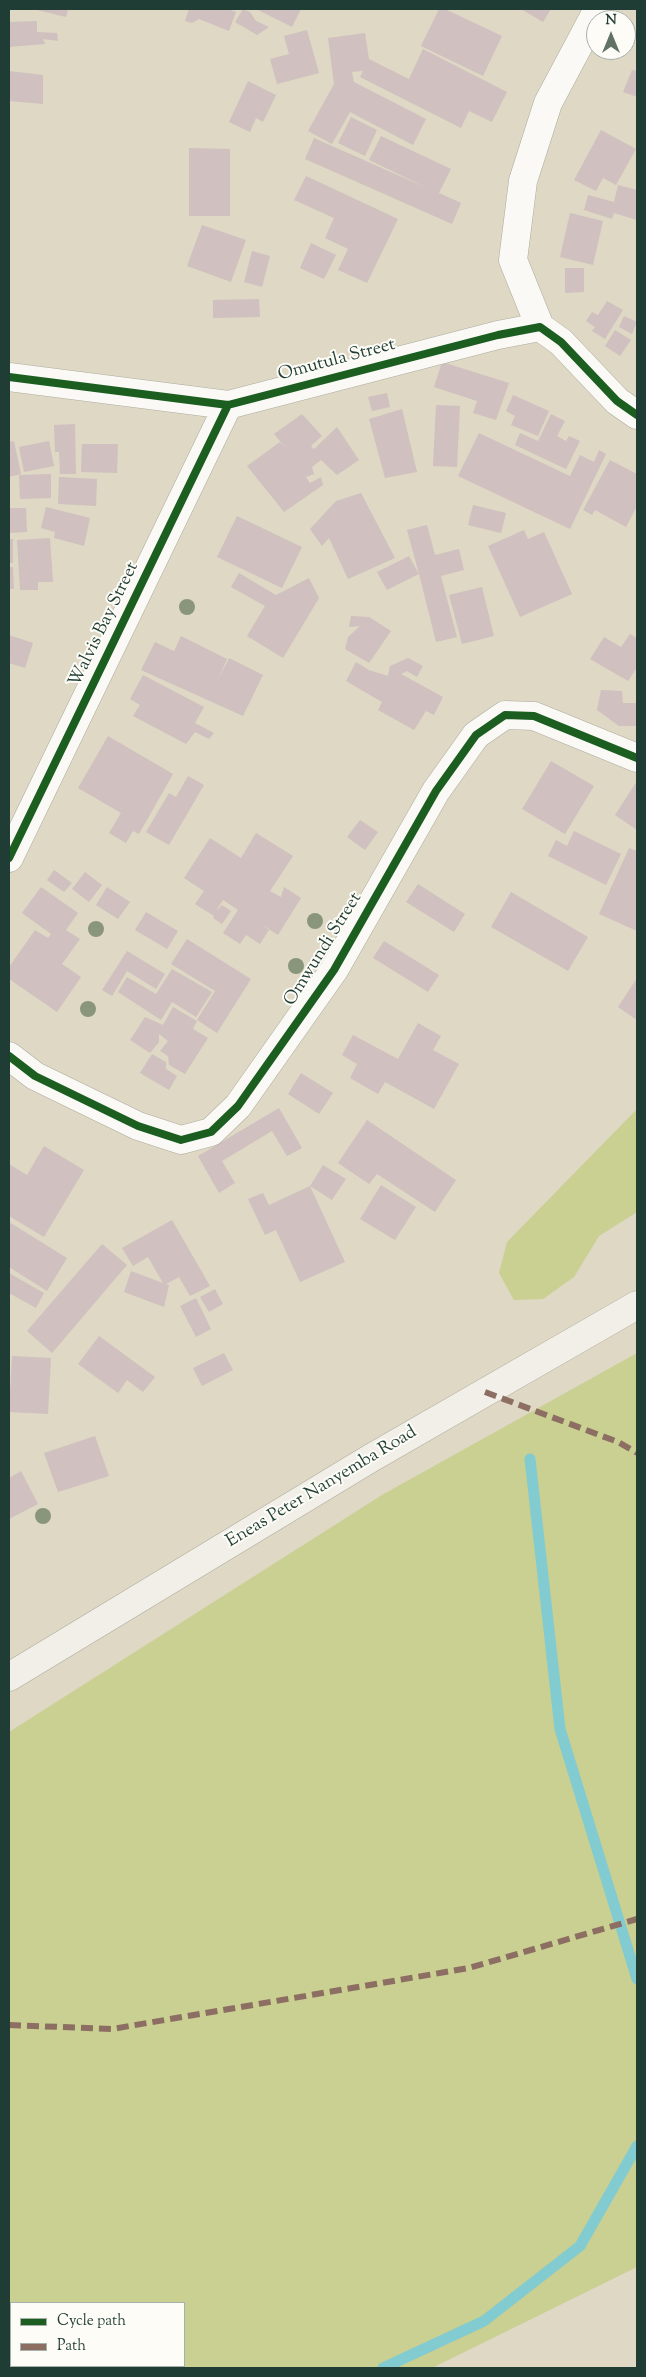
<!DOCTYPE html>
<html>
<head>
<meta charset="utf-8">
<style>
	body { margin:0 }
	#map { position:relative; width:646px; height:2377px; overflow:hidden; background:#ded8c4; font-family:"Sorts Mill Goudy",serif }
	canvas { display:block }
	.frame { position:absolute; inset:0; border:10px solid #1f3d34; pointer-events:none }
	.legend { position:absolute; left:10px; top:2302px; width:175px; height:65px; box-sizing:border-box; background:#fdfcf7; border:1px solid #a4b0a9; margin:0; padding:6px 9px; list-style:none; font-size:15px; color:#1f3d34 }
	.legend li { display:flex; align-items:center; gap:10px; height:25px }
	.legend b { width:25px; border:1px solid #a4b0a9 }
	.north { position:absolute; left:586px; top:10px; width:50px; height:50px; box-sizing:border-box; background:#fdfcf7; border:1px solid #a4b0a9; border-radius:50%; rotate:0deg; font-size:14px; font-weight:700; line-height:20px; text-align:center; color:#1f3d34 }
	.north::after { content:''; display:block; margin:auto; width:18px; height:22px; background:#627366; clip-path:polygon(50% 0,100% 100%,50% 72%,0 100%) }
</style>
</head>
<body>
<div id="map">
<canvas width="646" height="2377"></canvas>
<div class="frame"></div>
<ul class="legend">
<li><b style="height:6px;background:#1b5e20"></b>Cycle path</li>
<li><b style="height:6px;background:#8d6e63"></b>Path</li>
</ul>
<div class="north">N</div>
</div>
<script>
const context = document.querySelector('canvas').getContext('2d');
context.lineJoin = 'round';
function fillPath(path, color) { context.fillStyle = color; context.fill(path, 'evenodd'); }
const shape = rows => new Path2D(rows.map(r => 'M' + r).join(''));
function trace(path, color, width, dash) { context.strokeStyle = color; context.lineWidth = width; context.lineCap = dash ? 'butt' : 'round'; context.setLineDash(dash || []); context.stroke(path); }
function write(font, color, halo, rows, align = 'center') {
  context.font = font + ' "Sorts Mill Goudy",serif'; context.lineWidth = 4; context.setLineDash([]); context.textBaseline = 'middle'; context.strokeStyle = halo; context.fillStyle = color; for (const [text, x, y, turn = 0] of rows) {
    context.save(); context.translate(x, y); context.rotate((+turn || 0) * Math.PI / 180); context.textAlign = isNaN(turn) ? turn : align; if (halo) context.strokeText(text, 0, 0); context.fillText(text, 0, 0); context.restore();
  }
}
fillPath(shape([
	[637,1109,637,1212,599,1236,574,1277,543,1299,514,1300,499,1273,507,1242],
	[637,1353,637,2267,432,2368,9,2368,9,1732,382,1495],
	[11,2303,184,2303,184,2366,11,2366]
]), '#cacf92');
trace(shape([
	[530,1459,560,1729,637,1979],
	[383,2368,484,2321,580,2246,637,2146]
]), '#82cbd0', 11);
fillPath(shape([
	[33,9,68,9,66,17],
	[189,9,228,9,236,12,229,31,199,19,192,23,185,21],
	[243,9,250,12,256,21,269,27,257,35,235,22],
	[256,9,301,9,292,27],
	[439,9,445,9,502,36,483,76,421,46],
	[521,9,551,9,543,22],
	[37,21,37,32,57,33,58,41,43,39,45,44,9,47,9,22],
	[307,30,319,73,277,84,270,59,289,54,284,36],
	[365,33,369,59,409,79,423,49,507,92,492,122,469,111,461,128,360,77,363,71,352,72,354,82,426,119,413,145,350,112,332,144,308,131,334,84,328,38],
	[632,70,637,71,637,97,623,92],
	[9,71,43,75,43,104,9,101],
	[248,81,276,95,263,122,256,118,250,132,229,122],
	[351,117,377,130,365,156,338,143],
	[601,130,636,149,616,185,603,178,596,191,574,180],
	[381,136,451,169,439,193,461,203,452,224,305,159,314,138,427,188,369,160],
	[189,148,230,149,230,216,189,216],
	[306,176,398,219,367,283,338,270,348,249,325,238,334,218,294,200],
	[618,185,637,190,637,220,614,213,612,219,584,210,588,195,614,202],
	[570,213,603,221,593,265,560,257],
	[202,225,246,240,231,282,187,266],
	[311,243,336,255,324,279,300,268],
	[252,251,270,256,262,287,244,282],
	[565,268,584,268,584,292,565,293],
	[259,299,260,317,213,318,213,300],
	[607,301,623,310,605,339,592,331,595,327,586,321,592,312,598,315],
	[624,316,637,322,632,334,619,327],
	[615,330,631,340,620,356,605,346],
	[442,362,509,383,496,420,473,413,477,401,434,387],
	[387,393,390,407,372,411,368,397],
	[513,395,549,411,538,436,511,425,515,416,506,411],
	[436,405,460,406,457,467,433,466],
	[402,409,417,472,385,478,369,419],
	[302,414,322,436,311,446,314,449,337,427,359,460,337,475,321,460,312,467,314,474,306,477,310,483,321,477,323,485,284,512,247,466,280,442,285,447,274,434],
	[551,414,565,421,557,436,566,441,569,436,580,441,566,469,515,445,520,433,538,441],
	[75,424,76,474,60,474,59,452,55,452,54,425],
	[479,433,570,476,580,455,594,462,599,450,606,454,570,529,458,476],
	[14,441,21,474,9,477,9,442],
	[49,441,54,466,24,472,19,447],
	[82,444,118,444,117,473,81,472],
	[610,460,637,474,637,506,626,527,595,510,592,515,583,510],
	[51,474,51,498,20,499,19,475],
	[59,477,97,479,96,506,58,504],
	[361,493,395,558,348,579,329,538,322,546,310,529,336,501],
	[473,505,506,513,501,533,468,525],
	[46,507,90,518,84,546,54,538,55,532,41,528],
	[9,508,26,508,27,532,9,533],
	[237,516,302,547,282,588,217,557],
	[427,525,435,555,459,549,464,570,441,576,457,637,436,642,419,574,387,590,377,572,409,556,419,574,407,530],
	[524,530,528,539,544,532,572,594,520,617,488,546],
	[50,538,53,582,38,582,38,590,20,590,17,540],
	[9,539,13,539,13,563,9,563],
	[9,567,13,567,14,589,9,589],
	[239,573,276,595,309,578,319,598,283,658,247,636,265,606,231,587],
	[482,587,494,636,462,644,449,595],
	[351,616,369,617,391,631,369,663,345,649,348,637,360,626,349,627],
	[630,634,637,638,637,670,636,669,628,681,590,659,604,637,621,647],
	[9,635,33,643,25,668,9,663],
	[181,636,227,659,218,680,229,658,263,675,243,716,141,670,155,642,174,651],
	[408,658,423,666,417,677,407,671,401,674,443,697,434,715,426,711,414,730,378,710,382,702,346,681,356,662,369,670,388,676,390,666],
	[143,675,204,707,195,723,214,733,209,739,195,732,186,744,133,716,140,705,130,699],
	[601,690,622,691,623,703,637,703,637,726,619,726,597,710],
	[108,736,173,774,139,834,133,831,126,843,109,833,121,813,78,788],
	[551,761,594,786,565,834,522,809],
	[188,776,204,785,169,845,146,832,169,793,176,797],
	[637,781,637,830,615,815],
	[360,820,378,832,365,850,347,837],
	[574,831,621,854,606,885,548,856,556,840,567,846],
	[256,833,293,856,270,891,281,897,284,887,301,898,278,935,261,924,269,930,260,944,246,935,240,944,223,933,238,910,223,900,216,911,222,905,231,911,222,924,213,918,214,916,195,904,204,891,184,878,210,838,241,858],
	[629,848,637,851,637,931,599,914],
	[54,870,72,883,64,892,47,880],
	[85,872,102,885,89,902,72,889],
	[418,884,465,914,454,932,406,902],
	[41,887,78,913,66,930,80,939,62,964,81,977,57,1012,9,979,9,967,35,930,48,938,51,934,22,913],
	[107,887,130,902,118,919,96,905],
	[511,892,588,937,568,971,491,927],
	[146,912,178,931,167,949,135,930],
	[187,939,251,979,217,1033,197,1020,215,991,171,964],
	[384,941,439,975,428,992,373,958],
	[127,951,165,974,156,989,127,971,112,996,102,990],
	[172,969,212,992,196,1017,172,1002,161,1020,118,992,127,977,156,994],
	[637,978,637,1020,618,1007],
	[173,1007,197,1021,193,1029,208,1038,185,1074,169,1065,168,1056,160,1051,168,1041,159,1034,159,1042,150,1053,130,1040,145,1017,163,1025],
	[418,1023,441,1036,433,1050,459,1064,434,1109,385,1082,378,1094,350,1078,357,1064,342,1055,353,1035,398,1059],
	[152,1054,166,1062,166,1069,177,1076,169,1090,140,1073],
	[301,1073,333,1093,319,1114,288,1094],
	[279,1108,302,1148,287,1156,272,1131,222,1161,235,1183,219,1193,198,1156],
	[367,1120,456,1180,435,1212,377,1174,369,1184,338,1163],
	[44,1146,84,1170,44,1237,9,1216,9,1164,27,1175],
	[323,1165,346,1179,332,1200,310,1186],
	[381,1185,416,1207,395,1240,360,1219],
	[310,1186,345,1262,300,1282,276,1230,265,1235,248,1199,263,1193,269,1205],
	[172,1220,210,1286,190,1296,179,1277,166,1284,169,1285,164,1307,124,1292,131,1271,163,1283,148,1257,133,1266,122,1248],
	[9,1222,67,1258,47,1291,9,1267],
	[102,1244,127,1265,52,1353,27,1331],
	[9,1273,44,1293,36,1308,9,1293],
	[215,1289,223,1304,209,1312,200,1297],
	[196,1298,211,1329,196,1337,180,1306],
	[99,1336,155,1377,143,1392,127,1380,118,1393,78,1364],
	[224,1353,233,1370,202,1386,193,1368],
	[12,1356,51,1358,48,1414,9,1412],
	[95,1436,109,1476,58,1492,44,1453],
	[21,1471,38,1504,9,1519,9,1478]
]), '#d0c0bf');
const minor = shape([
	[540,327,513,260,523,181,548,103,598,9],
	[9,377,228,405,498,335,540,327,561,342,617,401,637,415],
	[9,858,228,405],
	[9,1056,35,1076,138,1126,181,1140,211,1132,238,1106,334,970,436,791,476,735,505,715,534,716,637,758]
]);
const secondary = shape([
	[9,1677,371,1458,637,1305]
]);
trace(minor, '#acab9e', 29);
trace(secondary, '#acab9e', 29);
trace(minor, '#faf9f6', 28);
trace(secondary, '#f2efe8', 28);
trace(shape([
	[485,1392,618,1442,637,1453],
	[9,2025,112,2029,469,1968,637,1919]
]), '#8d6e63', 6, [12, 6]);
trace(shape([
	[9,377,228,405,498,335,540,327,561,342,617,401,637,415],
	[9,858,228,405],
	[9,1056,35,1076,138,1126,181,1140,211,1132,238,1106,334,970,436,791,476,735,505,715,534,716,637,758]
]), '#1b5e20', 8);
context.fillStyle = '#8a967c';
for (const [x, y] of [
	[187,607],
	[315,921],
	[96,929],
	[296,966],
	[88,1009],
	[43,1516]
]) { context.beginPath(); context.arc(x, y, 8, 0, 2 * Math.PI); context.fill(); }
write('18px', '#1f3d34', '#fdfcf7', [
	["Omutula Street",337,361,-15],
	["Walvis Bay Street",105,625,-64],
	["Omwundi Street",324,950,-58],
	["Eneas Peter Nanyemba Road",322,1488,-31]
]);
</script>
</body>
</html>
